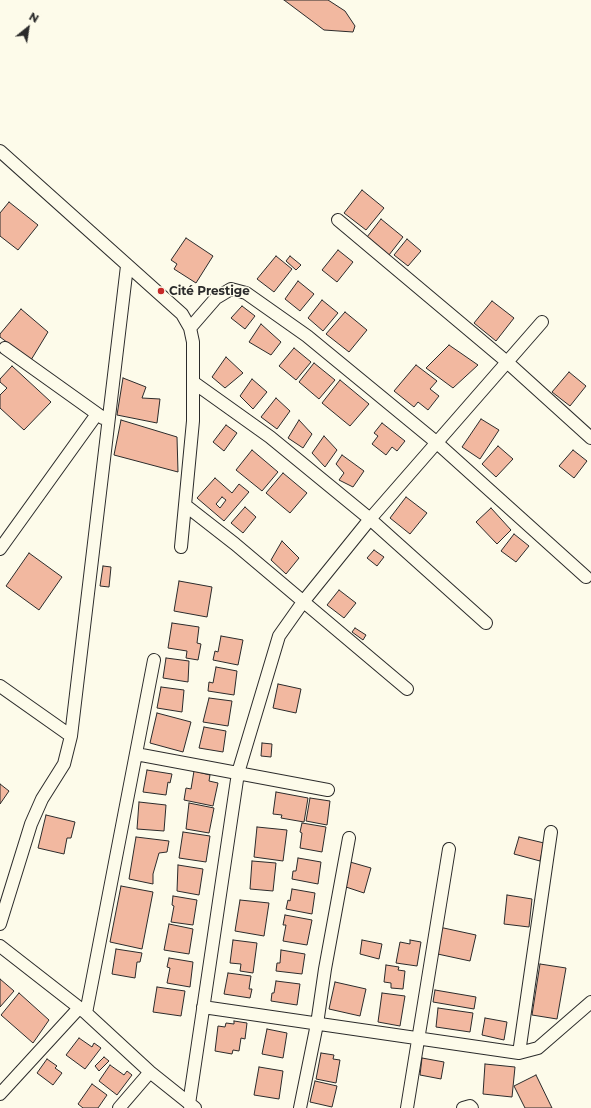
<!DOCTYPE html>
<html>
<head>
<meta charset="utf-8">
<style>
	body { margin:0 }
	#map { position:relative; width:591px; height:1108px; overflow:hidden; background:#fdfbea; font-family:Montserrat,sans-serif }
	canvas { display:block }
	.north { position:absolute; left:8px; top:8px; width:40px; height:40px; -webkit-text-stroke:3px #fdfbea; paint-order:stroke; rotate:30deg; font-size:11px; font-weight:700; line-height:16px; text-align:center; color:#2b2b2b }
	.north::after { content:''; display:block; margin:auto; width:14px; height:18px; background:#2b2b2b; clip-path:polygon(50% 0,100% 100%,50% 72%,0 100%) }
</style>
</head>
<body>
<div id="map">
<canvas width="591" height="1108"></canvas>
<div class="north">N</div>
</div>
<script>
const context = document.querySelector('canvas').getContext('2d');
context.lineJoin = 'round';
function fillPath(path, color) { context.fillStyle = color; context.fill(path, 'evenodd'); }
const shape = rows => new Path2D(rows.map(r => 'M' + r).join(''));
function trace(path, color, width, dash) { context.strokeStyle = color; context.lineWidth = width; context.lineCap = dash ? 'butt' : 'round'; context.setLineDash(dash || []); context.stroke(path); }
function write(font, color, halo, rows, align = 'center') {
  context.font = font + ' Montserrat,sans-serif'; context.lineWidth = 3; context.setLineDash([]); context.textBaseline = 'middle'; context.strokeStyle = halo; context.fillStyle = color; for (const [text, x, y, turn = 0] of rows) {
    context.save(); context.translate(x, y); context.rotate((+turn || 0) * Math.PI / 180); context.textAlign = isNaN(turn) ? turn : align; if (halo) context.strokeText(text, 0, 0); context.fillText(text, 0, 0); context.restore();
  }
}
const building = shape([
	[284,0,328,0,345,11,355,26,353,32,324,30,284,0],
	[362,190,384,208,366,230,344,213,362,190],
	[9,202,38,225,18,250,0,236,0,213,9,202],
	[381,219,403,237,389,255,367,237,381,219],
	[186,238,213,256,196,283,174,269,177,264,171,260,186,238],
	[407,239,421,251,408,266,394,255,407,239],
	[338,250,353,262,337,282,322,270,338,250],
	[276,256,292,269,274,292,257,279,276,256],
	[290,256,301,265,296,270,286,261,290,256],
	[298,281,314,294,300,311,285,299,298,281],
	[322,300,338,313,323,331,308,318,322,300],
	[492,301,514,318,496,341,474,323,492,301],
	[242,306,255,316,245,329,231,318,242,306],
	[21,309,48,332,31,360,0,337,0,334,21,309],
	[345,312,367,330,349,352,326,334,345,312],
	[261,324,281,342,271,355,249,342,261,324],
	[449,345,478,365,453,388,426,368,449,345],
	[294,348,311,362,296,380,279,366,294,348],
	[226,357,243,373,225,388,212,377,226,357],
	[314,363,335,380,319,399,299,382,314,363],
	[416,365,437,381,430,389,439,396,428,410,418,402,414,407,394,391,416,365],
	[12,366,51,402,24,430,0,408,0,395,7,388,0,382,0,379,12,366],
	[569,372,586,386,570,406,552,392,569,372],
	[123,378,146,387,142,398,160,399,157,423,117,415,123,378],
	[252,379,267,392,253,409,240,396,252,379],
	[340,380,369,404,350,426,322,403,340,380],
	[276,398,290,411,277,429,261,417,276,398],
	[481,419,499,430,480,459,462,447,481,419],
	[121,420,177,437,178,472,114,455,121,420],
	[299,420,312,434,303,448,288,438,299,420],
	[382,423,405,441,397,451,392,447,386,455,372,444,378,436,374,433,382,423],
	[226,425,237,433,224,451,213,442,226,425],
	[324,436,337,450,325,467,312,453,324,436],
	[498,446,513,459,496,477,482,464,498,446],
	[252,450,278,472,262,491,236,470,252,450],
	[573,450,587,461,574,478,559,466,573,450],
	[342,455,364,471,353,487,339,480,344,473,336,464,342,455],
	[283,473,307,493,290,513,266,493,283,473],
	[215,478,232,493,239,484,249,492,224,521,197,498,215,478],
	[222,497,226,500,220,508,216,504,222,497],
	[406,497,427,513,410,534,390,518,406,497],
	[245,507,256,517,243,533,231,523,245,507],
	[491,508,511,530,497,544,476,522,491,508],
	[514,534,529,546,516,562,501,551,514,534],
	[282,541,299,558,286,574,271,560,282,541],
	[374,550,384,557,377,566,367,558,374,550],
	[29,553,62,577,39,610,6,586,29,553],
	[103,566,111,567,109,587,100,586,103,566],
	[179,581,212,587,207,617,174,611,179,581],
	[339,590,356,603,344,618,327,605,339,590],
	[172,623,199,627,197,643,201,644,198,660,186,658,187,651,168,648,172,623],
	[355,628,366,635,363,640,352,632,355,628],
	[221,636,243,640,238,665,213,660,215,651,218,652,221,636],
	[166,658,189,661,188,682,163,678,166,658],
	[216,667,237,671,234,695,208,691,209,682,213,683,216,667],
	[278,684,301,689,296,713,273,708,278,684],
	[161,687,184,690,182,712,157,708,161,687],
	[209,698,232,701,228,726,203,722,209,698],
	[157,713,191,722,183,752,150,743,157,713],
	[204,727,226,731,223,752,199,748,204,727],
	[262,743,272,744,271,757,261,756,262,743],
	[147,770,172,774,170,783,168,782,166,795,143,792,147,770],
	[194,771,210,775,209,781,218,783,213,806,184,800,186,788,191,789,194,771],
	[0,784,9,791,0,804,0,784],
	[276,792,308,798,304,822,281,818,282,815,273,814,276,792],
	[310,798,330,801,327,825,306,821,310,798],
	[139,802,166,805,164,831,137,829,139,802],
	[189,803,214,808,209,833,186,829,189,803],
	[46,815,75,822,71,838,67,838,64,854,38,848,46,815],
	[302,823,326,827,322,852,300,848,302,833,300,832,302,823],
	[257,827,287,830,283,861,254,857,257,827],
	[183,832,210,836,206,862,179,858,183,832],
	[136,837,169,841,167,852,159,853,153,874,153,884,129,879,136,837],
	[519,837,544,843,540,861,514,854,519,837],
	[298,858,321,862,318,884,292,879,293,871,296,871,298,858],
	[252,861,276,863,273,891,250,889,252,861],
	[350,862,371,868,364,893,343,886,350,862],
	[178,865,203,869,199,895,177,891,178,865],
	[121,886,153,892,142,949,110,942,121,886],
	[292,889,315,893,312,914,286,909,288,900,290,901,292,889],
	[507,895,532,899,529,927,504,924,507,895],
	[173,896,197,900,193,925,171,922,174,906,172,905,173,896],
	[240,900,269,903,264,936,235,931,240,900],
	[285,915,312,920,307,945,283,941,286,925,283,925,285,915],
	[169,924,193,929,189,954,164,950,169,924],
	[439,927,476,935,470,961,433,953,439,927],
	[233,940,257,943,253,973,240,971,241,964,230,963,233,940],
	[362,940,382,944,379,959,360,954,362,940],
	[410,940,421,942,417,966,396,963,400,942,410,944,410,940],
	[116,949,142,953,140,962,137,962,135,978,112,974,116,949],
	[281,950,305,954,302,974,276,971,277,963,280,963,281,950],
	[169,958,193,962,190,987,167,983,170,968,167,967,169,958],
	[540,964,566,968,557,1019,532,1015,540,964],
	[386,965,399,967,398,970,405,971,403,989,391,988,391,983,384,982,386,965],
	[228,973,251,976,249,989,252,989,250,998,224,994,228,973],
	[0,979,14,991,0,1007,0,979],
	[276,981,300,984,297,1005,271,1001,272,993,274,993,276,981],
	[335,982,366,989,360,1016,329,1009,335,982],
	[157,987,185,991,181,1016,153,1012,157,987],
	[435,990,476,997,474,1009,433,1002,435,990],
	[19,993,49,1020,33,1043,1,1015,19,993],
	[382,993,405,996,400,1026,378,1022,382,993],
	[438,1008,473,1013,470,1032,436,1027,438,1008],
	[485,1018,507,1022,504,1040,482,1035,485,1018],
	[234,1021,247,1023,245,1039,241,1038,239,1051,233,1050,232,1054,215,1051,218,1026,225,1027,226,1023,234,1024,234,1021],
	[267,1029,287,1033,283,1058,262,1054,267,1029],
	[79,1038,92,1047,94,1043,101,1048,85,1069,66,1055,79,1038],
	[321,1053,334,1055,333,1059,340,1060,336,1083,316,1079,321,1053],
	[104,1057,109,1061,99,1071,95,1066,104,1057],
	[422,1058,444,1062,441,1079,420,1075,422,1058],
	[47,1059,57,1066,55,1068,62,1073,53,1085,37,1073,47,1059],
	[485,1064,515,1067,512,1097,483,1094,485,1064],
	[110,1065,124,1075,127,1071,132,1075,117,1095,99,1081,110,1065],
	[259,1067,283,1071,279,1099,254,1095,259,1067],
	[536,1075,552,1108,525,1108,514,1086,536,1075],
	[315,1081,337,1086,332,1107,310,1102,315,1081],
	[92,1084,107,1095,98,1108,83,1108,78,1104,92,1084]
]);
fillPath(building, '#f2b8a0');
trace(building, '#2b2b2b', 1);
const street = shape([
	[0,151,182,314,190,328,193,342,193,421,181,547],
	[338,220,507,362,591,438],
	[190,328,216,298,231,289,246,293,307,336,436,442,586,577],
	[5,348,103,418],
	[193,382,270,437,370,519,486,623],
	[185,505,235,544,407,689],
	[0,549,97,414],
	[0,686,71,736],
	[136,754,328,790],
	[0,924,31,824,42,799,64,764,71,736,127,266],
	[0,946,86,1013,150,1072,195,1108],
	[203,1007,519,1053,538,1048,591,1002],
	[86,1013,154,660],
	[519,1053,551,832],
	[0,1094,79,1008],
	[189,1104,238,773,279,636,303,602,370,519,542,322],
	[119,1108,150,1072],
	[300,1108,317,1024,325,969,349,838],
	[407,1108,449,849],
	[463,1108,470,1106,472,1108]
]);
trace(street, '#2b2b2b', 14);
trace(street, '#fdfbea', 12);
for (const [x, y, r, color] of [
	[161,291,4,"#c62828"]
]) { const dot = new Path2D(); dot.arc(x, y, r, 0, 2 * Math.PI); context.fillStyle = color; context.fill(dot); trace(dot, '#fdfbea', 1.5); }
write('bold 12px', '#2b2b2b', '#fdfbea', [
	["Cité Prestige",169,291]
], 'left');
</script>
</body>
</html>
